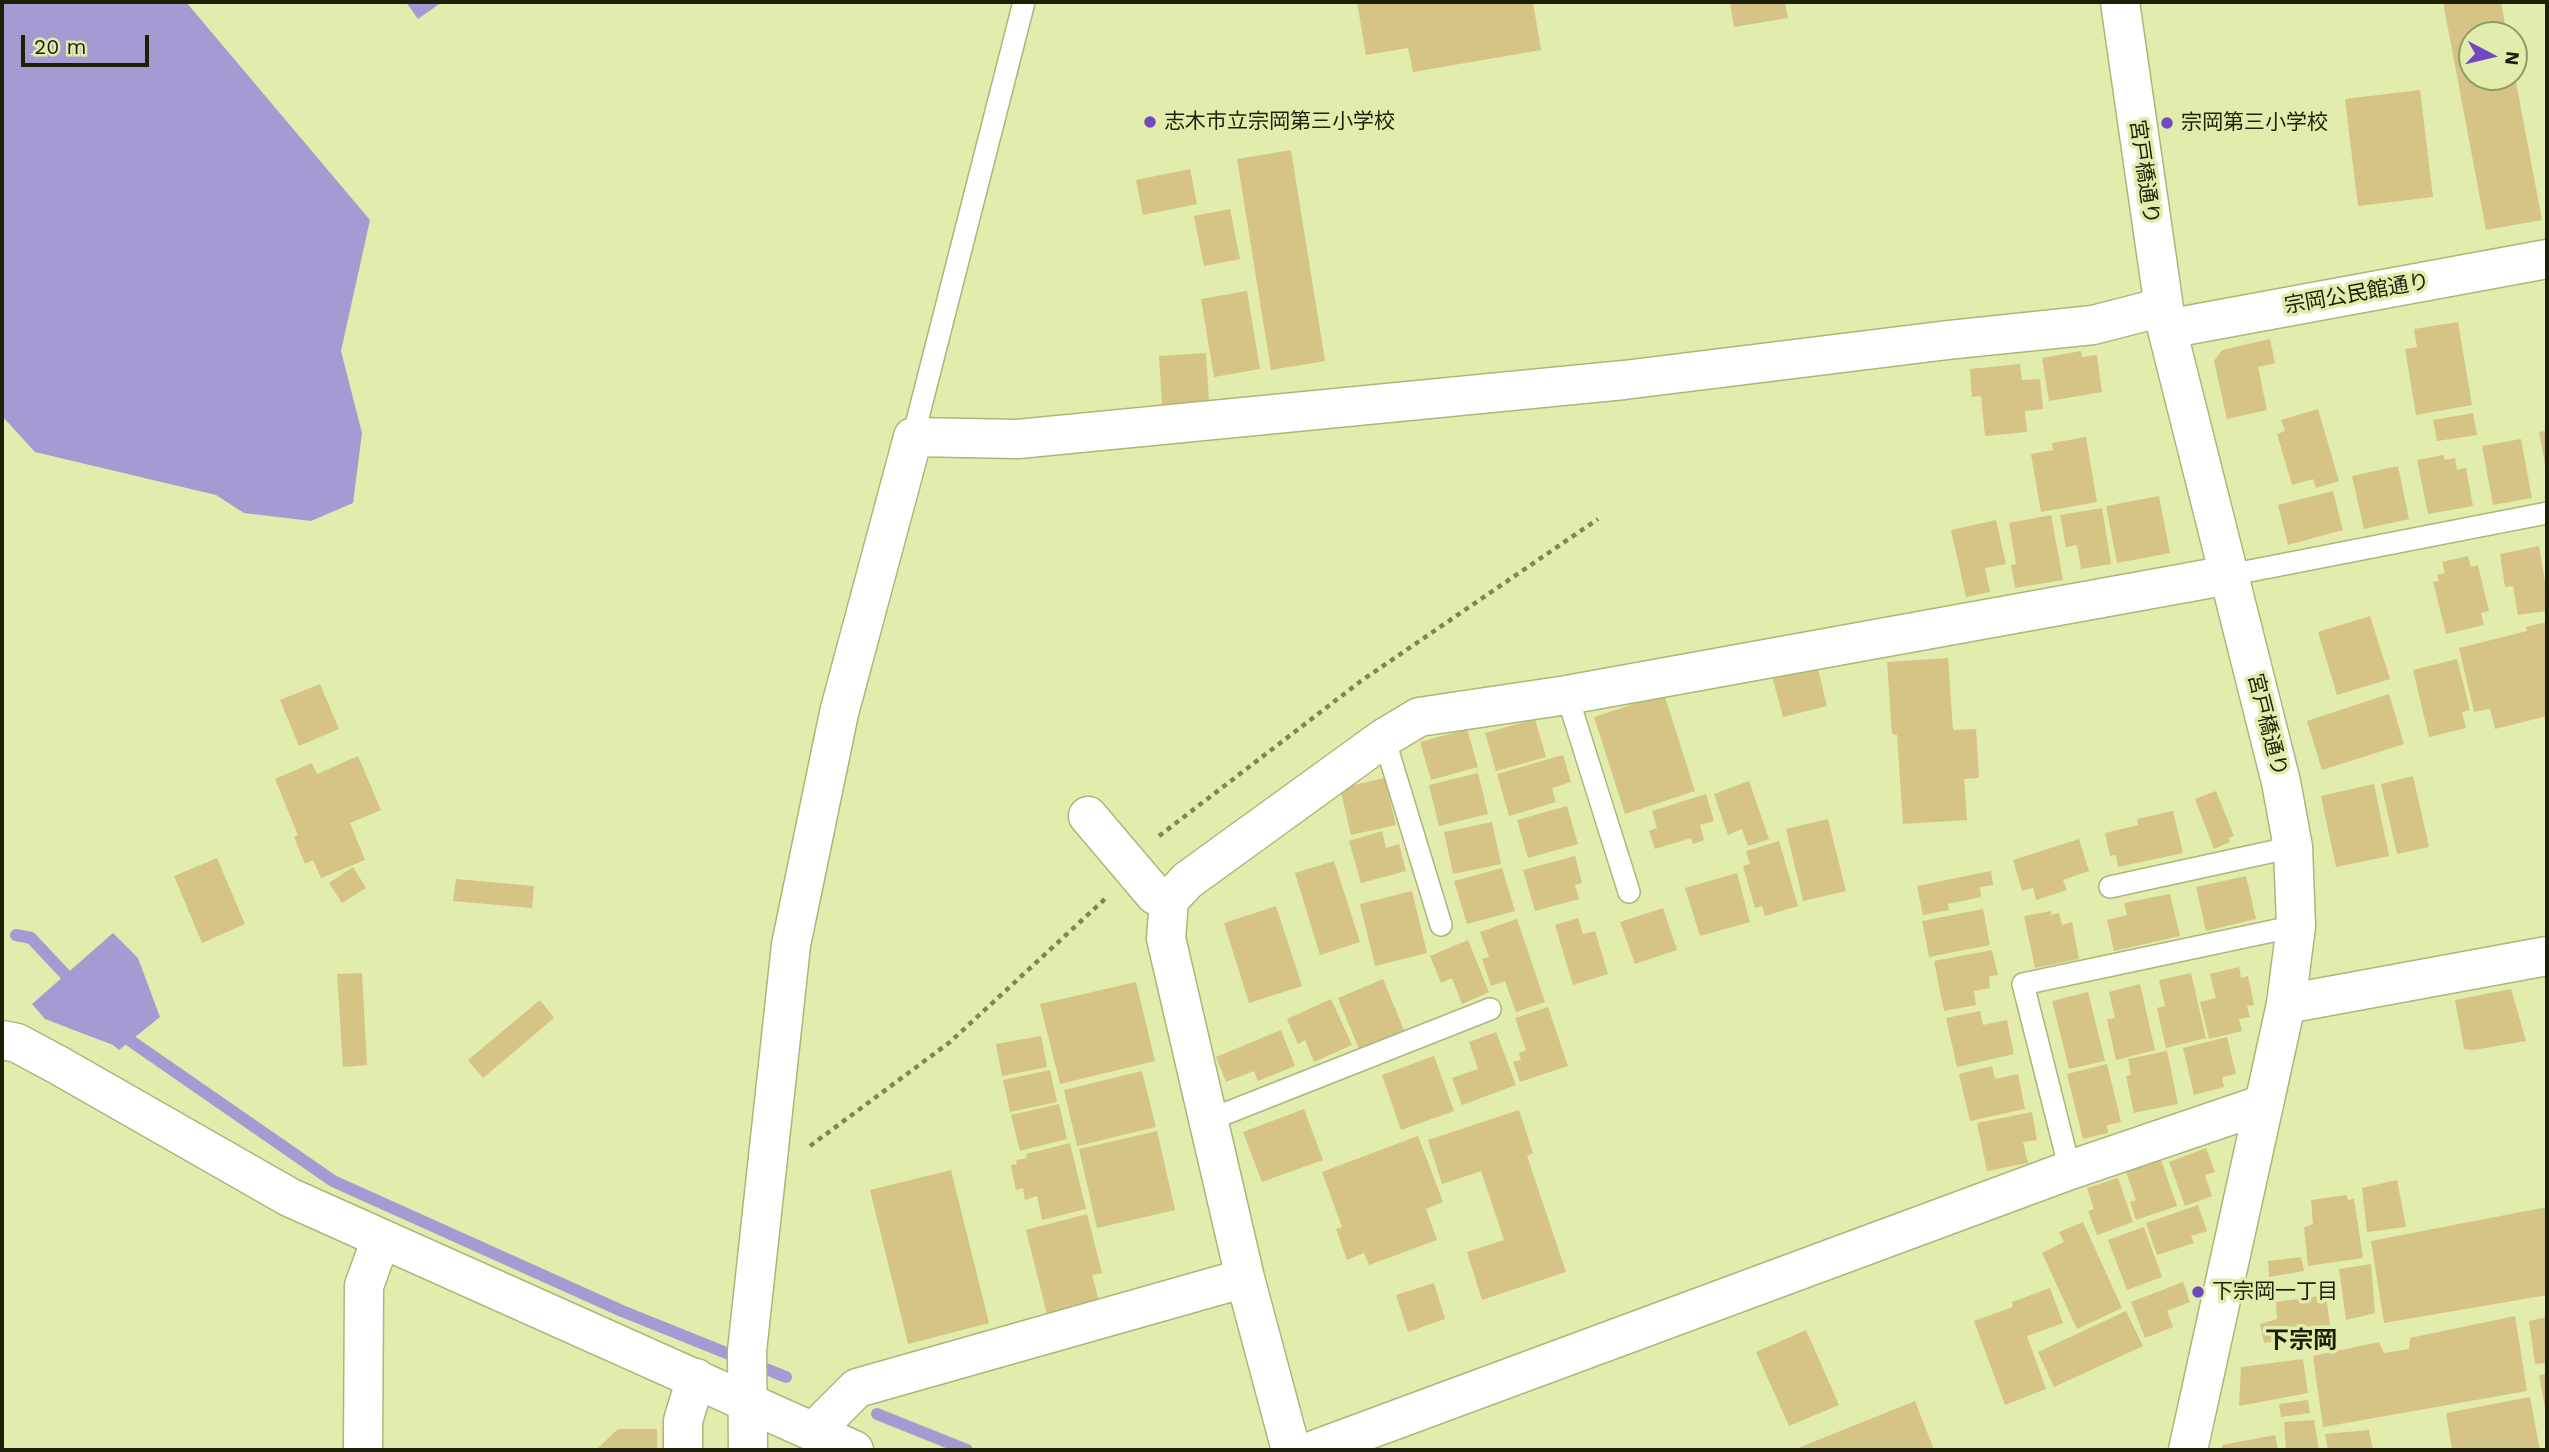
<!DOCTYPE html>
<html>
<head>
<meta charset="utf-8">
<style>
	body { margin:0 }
	#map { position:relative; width:2549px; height:1452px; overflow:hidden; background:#e2ecac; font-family:"Work Sans",sans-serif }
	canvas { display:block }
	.frame { position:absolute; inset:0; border:4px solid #1d2007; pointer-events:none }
	.north { position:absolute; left:2458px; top:21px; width:70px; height:70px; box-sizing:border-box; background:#e2ecac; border:2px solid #939a6a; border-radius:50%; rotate:97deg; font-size:19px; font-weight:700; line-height:28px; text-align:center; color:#1d2007 }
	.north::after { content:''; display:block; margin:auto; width:24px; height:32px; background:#7248c1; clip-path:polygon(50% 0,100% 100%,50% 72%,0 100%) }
	.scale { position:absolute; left:21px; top:35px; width:128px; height:32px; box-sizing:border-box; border:4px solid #1d2007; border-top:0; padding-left:9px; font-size:21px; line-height:24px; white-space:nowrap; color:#1d2007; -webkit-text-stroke:5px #e2ecac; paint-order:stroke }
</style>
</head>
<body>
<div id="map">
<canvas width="2549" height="1452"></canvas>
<div class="frame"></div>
<div class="north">N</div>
<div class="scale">20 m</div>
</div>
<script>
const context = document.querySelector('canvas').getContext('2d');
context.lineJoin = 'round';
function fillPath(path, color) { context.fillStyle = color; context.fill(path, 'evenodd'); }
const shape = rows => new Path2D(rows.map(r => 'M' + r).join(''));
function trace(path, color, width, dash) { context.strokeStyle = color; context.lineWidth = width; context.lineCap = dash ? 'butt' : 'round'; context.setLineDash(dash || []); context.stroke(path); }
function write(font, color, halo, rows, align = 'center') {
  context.font = font + ' "Work Sans","Noto Sans JP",sans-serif'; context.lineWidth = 7; context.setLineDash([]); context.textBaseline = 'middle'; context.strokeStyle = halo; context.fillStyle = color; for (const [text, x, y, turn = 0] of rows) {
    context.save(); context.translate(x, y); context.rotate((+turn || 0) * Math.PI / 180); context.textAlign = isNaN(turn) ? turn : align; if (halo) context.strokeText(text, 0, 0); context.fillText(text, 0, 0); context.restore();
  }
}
fillPath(shape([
	[2,2,186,2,370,220,341,351,362,433,353,503,311,521,244,513,216,495,35,452,2,416],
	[406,2,442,2,418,19],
	[113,933,138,958,160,1017,119,1050,113,1045,45,1019,32,1004]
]), '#a79ad2');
trace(shape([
	[16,935,31,938,77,987],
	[119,1030,128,1039,333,1181,622,1311,786,1377],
	[877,1414,967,1450]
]), '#a79ad2', 12);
fillPath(shape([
	[1357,2,1533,2,1541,50,1413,72,1408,48,1366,55],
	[1730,2,1785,2,1788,18,1734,27],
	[2443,2,2501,2,2507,35,2472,35,2472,77,2515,77,2542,220,2486,230],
	[2420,90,2433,197,2358,206,2345,99],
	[1291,150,1325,361,1271,370,1237,159],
	[1190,169,1197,204,1143,215,1136,180],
	[1230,209,1240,259,1204,266,1194,216],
	[1247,291,1260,369,1214,377,1201,299],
	[2458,322,2472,405,2416,415,2405,349,2417,347,2414,329],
	[2270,339,2275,363,2258,367,2267,410,2227,419,2214,361,2222,350],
	[2081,351,2082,357,2097,355,2102,392,2049,401,2042,358],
	[1206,353,1209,402,1162,405,1159,356],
	[2020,364,2022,380,2040,379,2043,409,2025,411,2027,432,1985,436,1981,396,1972,397,1970,369],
	[2318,409,2339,481,2316,488,2313,479,2292,485,2277,434,2285,431,2281,420],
	[2473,413,2477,435,2437,441,2433,420],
	[2545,431,2547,431,2546,470,2539,432],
	[2086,437,2097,502,2041,512,2031,454,2053,450,2052,443],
	[2521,439,2532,498,2493,505,2482,446],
	[2444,455,2444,460,2455,458,2457,470,2466,468,2473,506,2428,514,2417,460],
	[2398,466,2409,519,2364,529,2352,476],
	[2333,491,2343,530,2288,545,2278,505],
	[2159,496,2170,553,2117,563,2106,506],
	[2102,508,2111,564,2081,569,2077,545,2066,547,2060,515],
	[2051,515,2063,580,2015,588,2011,565,2016,564,2009,523],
	[1996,520,2006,564,1985,568,1990,592,1966,597,1951,530],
	[2539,546,2547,594,2547,611,2518,615,2513,586,2505,587,2500,554],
	[2468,556,2471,567,2478,565,2489,611,2481,613,2484,625,2446,634,2433,582,2439,581,2437,575,2445,573,2442,562],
	[2370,616,2390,679,2337,695,2318,632],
	[2547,622,2547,716,2495,729,2490,709,2474,712,2459,648,2527,631,2526,627],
	[1948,658,1953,730,1976,729,1979,778,1964,779,1967,820,1903,824,1897,735,1892,734,1887,662],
	[2457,659,2470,710,2462,712,2466,728,2429,737,2413,670],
	[1817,665,1827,706,1783,717,1772,676],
	[320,684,339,729,299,746,280,700],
	[1664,694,1695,791,1625,814,1594,717],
	[2389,694,2404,744,2322,770,2307,721],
	[1535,719,1546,757,1496,771,1485,733],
	[1467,729,1478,767,1431,780,1420,742],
	[1563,755,1571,782,1552,788,1556,802,1509,816,1497,774],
	[358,756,381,810,350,823,365,860,321,878,313,860,305,864,294,837,298,835,275,779,312,763,317,774],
	[1478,773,1488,814,1439,826,1429,785],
	[2413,776,2429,847,2397,854,2381,784],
	[1385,778,1396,825,1351,835,1340,788],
	[1749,781,1769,839,1748,846,1742,829,1728,835,1714,794],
	[2374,784,2389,856,2336,867,2321,796],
	[2216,791,2234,836,2228,838,2230,842,2214,849,2195,799],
	[1706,794,1714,821,1700,825,1704,840,1693,844,1691,838,1655,849,1649,831,1657,828,1652,811],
	[1567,806,1578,844,1528,858,1517,820],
	[2173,811,2183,853,2118,867,2116,855,2110,856,2105,833,2138,825,2137,819],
	[1828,819,1846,891,1803,901,1786,829],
	[1492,822,1501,864,1453,874,1444,832],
	[1382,831,1386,848,1399,844,1406,871,1361,883,1349,841],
	[2079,839,2089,871,2063,880,2067,890,2036,900,2033,888,2022,891,2013,860],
	[1779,841,1798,906,1765,916,1762,906,1755,908,1743,866,1750,864,1746,851],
	[1575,856,1582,883,1575,885,1579,899,1535,911,1523,870],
	[217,858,245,924,202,943,174,876],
	[1334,861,1360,942,1320,955,1295,873],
	[353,867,366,888,342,903,329,883],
	[1502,868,1515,911,1467,924,1454,881],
	[1991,871,1993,885,1980,887,1981,897,1948,904,1949,910,1923,915,1917,886],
	[1737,873,1750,922,1700,936,1685,888],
	[2246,876,2256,919,2206,931,2196,887],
	[456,879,534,886,532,908,453,901],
	[1412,891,1427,953,1375,966,1360,904],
	[2170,894,2180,936,2114,951,2107,920,2127,915,2124,903],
	[1276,906,1302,986,1249,1003,1224,923],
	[1663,908,1677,950,1635,964,1620,922],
	[1983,909,1990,945,1929,957,1922,921],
	[2051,911,2051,915,2059,913,2062,925,2072,922,2079,959,2035,968,2024,916],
	[1578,918,1583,934,1595,931,1608,974,1573,985,1555,925],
	[1517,919,1545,1002,1516,1012,1505,981,1491,986,1482,959,1489,957,1480,932],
	[1468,940,1489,992,1462,1004,1452,978,1441,983,1430,956],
	[1992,950,1998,975,1989,976,1990,988,1974,991,1976,1005,1944,1011,1934,961],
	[2239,967,2241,978,2248,976,2254,1005,2247,1006,2250,1017,2239,1019,2242,1031,2209,1039,2200,1002,2216,998,2210,974],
	[362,973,367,1065,343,1067,337,974],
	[2191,973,2206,1038,2166,1048,2157,1008,2165,1006,2159,980],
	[1383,979,1404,1030,1359,1049,1338,998],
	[1136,982,1155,1061,1060,1084,1040,1004],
	[2140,984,2155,1050,2116,1060,2107,1019,2115,1018,2109,992],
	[2511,989,2526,1041,2473,1050,2464,1049,2455,1000],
	[2088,992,2105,1061,2069,1069,2052,1001],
	[1331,999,1352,1045,1314,1062,1305,1040,1298,1044,1287,1019],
	[540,1000,554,1018,483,1078,468,1060],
	[1548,1007,1568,1066,1520,1082,1513,1062,1521,1060,1519,1053,1526,1050,1515,1018],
	[1980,1011,1983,1025,2007,1020,2014,1054,1957,1067,1946,1018],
	[1281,1030,1295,1066,1258,1081,1254,1071,1226,1082,1216,1057],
	[1496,1032,1516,1085,1462,1105,1452,1078,1478,1069,1469,1042],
	[1041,1036,1047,1067,1002,1076,996,1044],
	[2227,1037,2236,1074,2222,1077,2224,1087,2194,1095,2183,1048],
	[2167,1051,2178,1104,2134,1113,2126,1076,2131,1075,2128,1059],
	[1434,1056,1454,1111,1401,1130,1382,1075],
	[2107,1064,2121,1122,2107,1125,2108,1133,2083,1139,2067,1074],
	[1992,1066,1995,1079,2018,1074,2025,1109,1970,1121,1959,1074],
	[1050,1070,1057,1102,1010,1112,1003,1080],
	[1142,1071,1156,1127,1077,1146,1064,1090],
	[1059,1104,1067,1139,1020,1151,1011,1115],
	[1304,1109,1323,1160,1262,1182,1243,1132],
	[1519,1110,1533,1153,1527,1156,1566,1272,1482,1300,1467,1252,1504,1240,1481,1171,1442,1184,1428,1140],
	[2032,1112,2037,1140,2023,1142,2028,1163,1987,1171,1977,1123],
	[1157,1131,1175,1210,1097,1228,1079,1149],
	[1418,1136,1443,1202,1426,1209,1437,1240,1369,1265,1364,1253,1347,1260,1336,1229,1342,1227,1322,1172],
	[1070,1143,1086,1209,1042,1220,1037,1196,1025,1200,1023,1188,1016,1190,1011,1165,1017,1164,1016,1160,1027,1158,1026,1154],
	[2206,1148,2215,1172,2205,1175,2212,1196,2185,1206,2169,1162],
	[2161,1160,2177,1206,2136,1220,2130,1202,2136,1200,2126,1172],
	[951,1170,989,1323,908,1344,870,1190],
	[2118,1178,2133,1222,2097,1235,2088,1211,2094,1209,2087,1188],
	[2397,1180,2406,1227,2367,1232,2362,1188],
	[2346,1195,2348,1200,2354,1199,2363,1258,2308,1266,2304,1227,2313,1224,2311,1200],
	[2198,1205,2207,1231,2191,1236,2194,1243,2157,1255,2146,1223],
	[2547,1207,2547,1295,2384,1323,2371,1241],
	[1087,1214,1102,1273,1092,1275,1103,1316,1051,1330,1026,1230],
	[2083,1222,2122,1308,2077,1329,2042,1253,2064,1242,2059,1232],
	[2144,1227,2162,1277,2127,1290,2108,1240],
	[2301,1257,2304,1271,2269,1277,2268,1261],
	[2371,1264,2375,1313,2346,1320,2339,1269],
	[2183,1282,2190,1302,2167,1311,2173,1327,2145,1338,2131,1302],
	[1434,1283,1445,1319,1408,1332,1396,1295],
	[2050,1288,2063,1323,2027,1336,2046,1389,2005,1405,1974,1321,2013,1307,2012,1302],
	[2326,1295,2331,1332,2264,1343,2260,1324,2277,1319,2276,1302],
	[2126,1311,2143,1346,2054,1387,2038,1352],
	[2515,1316,2527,1391,2323,1427,2313,1356,2379,1342,2384,1353,2409,1349,2410,1338],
	[2547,1317,2547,1363,2535,1364,2529,1321],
	[1806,1330,1839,1405,1789,1426,1756,1352],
	[2303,1359,2308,1393,2239,1406,2241,1367],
	[2547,1374,2547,1413,2546,1413,2539,1375],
	[2530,1397,2540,1450,2452,1450,2446,1413],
	[2308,1400,2310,1413,2281,1417,2279,1404],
	[1915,1401,1934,1450,1793,1450],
	[2314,1420,2319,1450,2286,1450,2284,1422],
	[618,1429,657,1429,657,1450,596,1450],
	[2369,1430,2373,1450,2328,1450,2325,1434],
	[2275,1435,2278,1450,2222,1450,2222,1445]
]), '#d5c486');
const service = shape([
	[913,437,1024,2],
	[2229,575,2547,513],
	[1567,695,1629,892],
	[1384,738,1441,925],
	[2110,887,2293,847],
	[1209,1120,1490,1009],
	[2070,1170,2023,984,2296,926]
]);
const minor = shape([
	[1088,816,1155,895,1169,900],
	[2286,1004,2547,956],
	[814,1431,857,1388,1245,1278],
	[363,1450,364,1286,381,1239],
	[683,1450,683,1421,696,1378],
	[748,1450,747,1351,791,945,839,713,913,437,1018,439,1624,380,1948,340,2093,325,2163,307],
	[1291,1450,1245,1278,1166,938,1169,900,1188,880,1384,738,1419,717,1567,695,2229,575],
	[1314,1450,2070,1170,2264,1104]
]);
const tertiary = shape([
	[2120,2,2167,329,2281,782,2293,847,2296,926,2286,1004,2188,1450],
	[2167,329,2547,259],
	[2,1040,17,1043,58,1065,289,1197,854,1450]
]);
trace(service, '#adb679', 24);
trace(minor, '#adb679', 41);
trace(tertiary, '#adb679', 41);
trace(shape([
	[1159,836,1361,681,1598,519],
	[810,1146,950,1042,1106,898]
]), '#7e8558', 4.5, [5, 5]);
trace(service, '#fff', 21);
trace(minor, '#fff', 38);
trace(tertiary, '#fff', 38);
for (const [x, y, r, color] of [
	[1150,122,7,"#7248c1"],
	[2167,123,7,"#7248c1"],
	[2198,1292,7,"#7248c1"]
]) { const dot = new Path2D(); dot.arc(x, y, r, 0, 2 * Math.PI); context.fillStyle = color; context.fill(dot); trace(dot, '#e2ecac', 2.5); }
write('21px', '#1d2007', '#e2ecac', [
	["志木市立宗岡第三小学校",1164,122],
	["宗岡第三小学校",2181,123],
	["下宗岡一丁目",2212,1292]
], 'left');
write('21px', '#1d2007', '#e2ecac', [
	["宮戸橋通り",2144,172,82],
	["宗岡公民館通り",2357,294,-10],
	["宮戸橋通り",2267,725,76]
]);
write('bold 24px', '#1d2007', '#e2ecac', [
	["下宗岡",2301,1341]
]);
</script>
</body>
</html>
